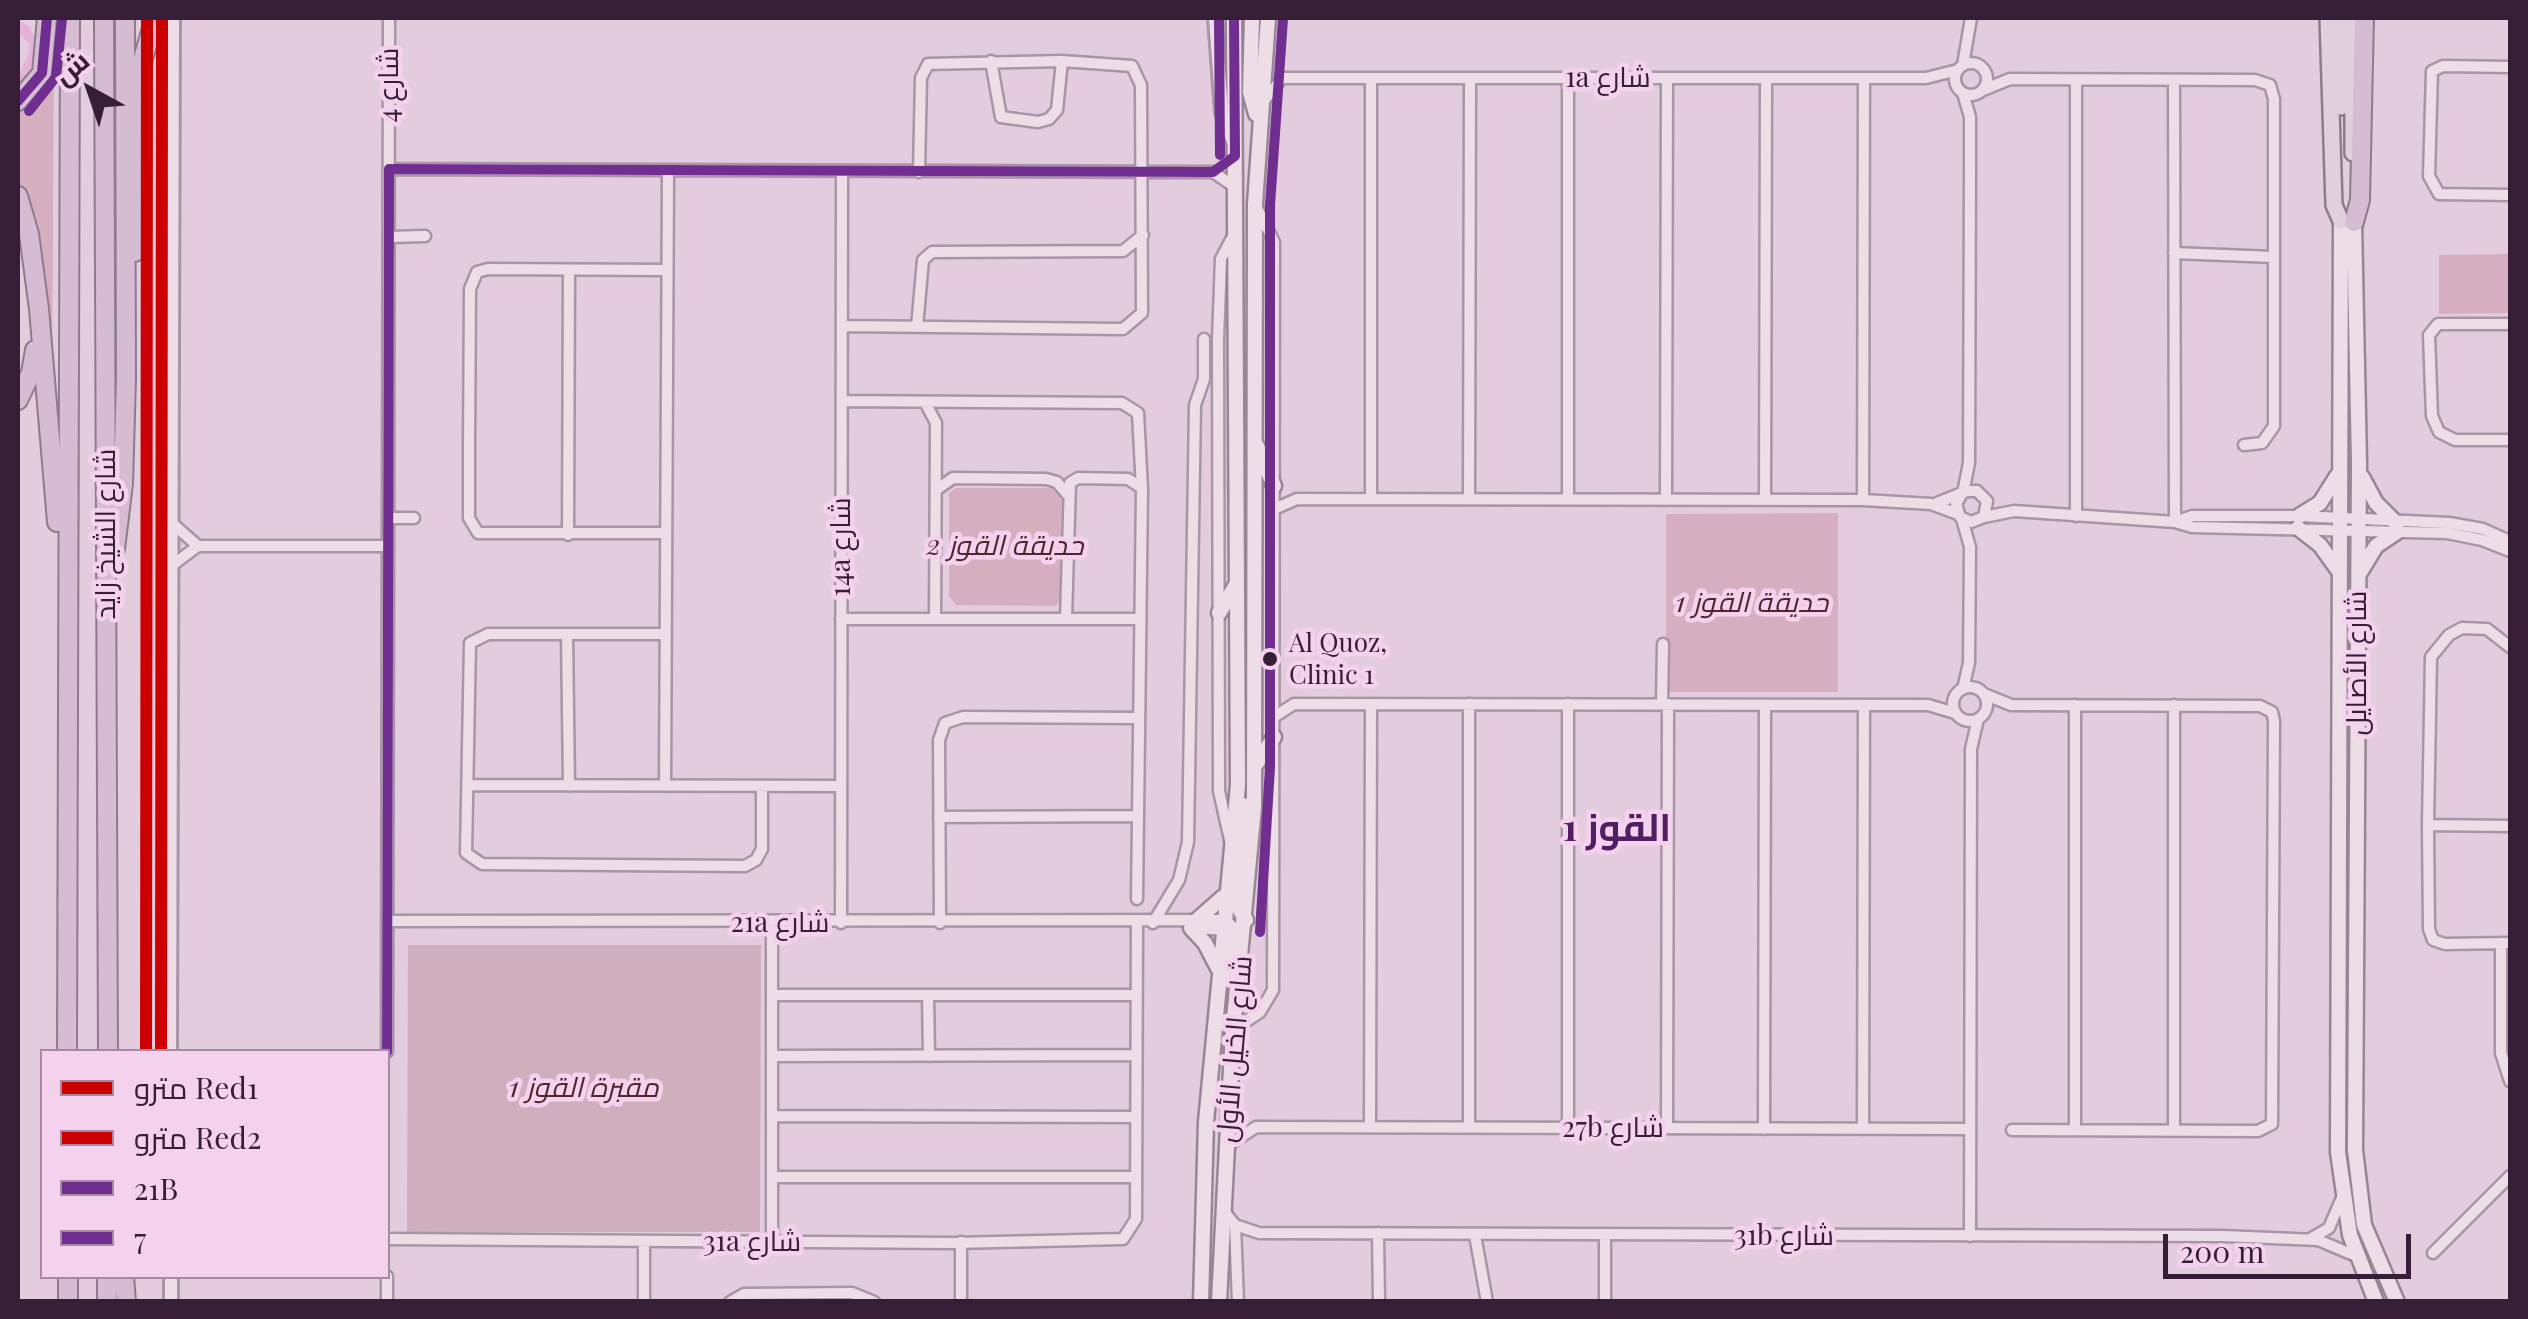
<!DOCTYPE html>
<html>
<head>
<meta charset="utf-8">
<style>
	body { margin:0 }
	#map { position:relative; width:2528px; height:1319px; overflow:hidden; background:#e3ccde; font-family:"Playfair Display",Cairo,serif }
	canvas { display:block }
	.frame { position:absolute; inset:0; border:20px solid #361e36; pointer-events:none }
	.legend { position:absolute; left:40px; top:1049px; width:350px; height:230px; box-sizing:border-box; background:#f4d1ec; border:2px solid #a889a3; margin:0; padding:12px 18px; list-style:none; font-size:30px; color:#361e36 }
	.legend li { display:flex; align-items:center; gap:20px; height:50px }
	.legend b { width:50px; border:2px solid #a889a3 }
	.north { position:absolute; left:40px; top:40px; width:100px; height:100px; -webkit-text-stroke:8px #f4d1ec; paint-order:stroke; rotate:320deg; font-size:28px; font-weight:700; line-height:40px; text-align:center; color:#361e36 }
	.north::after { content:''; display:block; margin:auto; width:35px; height:45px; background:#361e36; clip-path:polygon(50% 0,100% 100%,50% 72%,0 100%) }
	.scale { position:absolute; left:2163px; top:1234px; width:248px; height:45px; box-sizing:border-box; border:5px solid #361e36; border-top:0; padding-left:12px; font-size:30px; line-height:35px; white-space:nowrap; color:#361e36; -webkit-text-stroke:8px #f4d1ec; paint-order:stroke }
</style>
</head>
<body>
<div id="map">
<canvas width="2528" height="1319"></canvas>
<div class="frame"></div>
<ul class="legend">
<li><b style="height:12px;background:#c00"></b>مترو Red1</li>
<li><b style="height:12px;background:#c00"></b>مترو Red2</li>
<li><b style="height:12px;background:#6f2e90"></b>21B</li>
<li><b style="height:12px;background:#6f2e90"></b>7</li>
</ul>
<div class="north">ش</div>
<div class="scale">200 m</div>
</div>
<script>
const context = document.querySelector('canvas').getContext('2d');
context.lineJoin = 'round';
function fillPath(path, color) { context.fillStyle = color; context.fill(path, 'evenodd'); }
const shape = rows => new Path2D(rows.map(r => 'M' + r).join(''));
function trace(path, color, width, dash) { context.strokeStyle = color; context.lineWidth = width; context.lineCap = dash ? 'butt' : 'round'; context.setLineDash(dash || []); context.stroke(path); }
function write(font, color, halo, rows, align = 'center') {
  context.font = font + ' "Playfair Display",Cairo,serif'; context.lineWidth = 9; context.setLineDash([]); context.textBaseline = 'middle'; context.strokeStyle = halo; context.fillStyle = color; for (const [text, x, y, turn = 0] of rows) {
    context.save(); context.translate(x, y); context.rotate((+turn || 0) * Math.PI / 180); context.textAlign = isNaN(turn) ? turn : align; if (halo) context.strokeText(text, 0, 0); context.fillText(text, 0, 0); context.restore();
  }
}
fillPath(shape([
	[54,65,52,372,39,242,18,183,18,114,38,100],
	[2510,254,2510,313,2439,314,2439,255],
	[955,488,1053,488,1062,497,1061,599,1056,606,956,605,949,596,949,494],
	[1838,513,1838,692,1666,692,1666,514]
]), '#d5aec0');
fillPath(shape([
	[18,20,29,26,38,43,32,75,18,92,18,77,29,53,29,44,18,32]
]), '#e6b3d8');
fillPath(shape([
	[408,945,761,945,760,1232,407,1232]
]), '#cfaebe');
const minor = shape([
	[991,61,1001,117,1038,122,1049,119,1057,110,1062,61],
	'1955 79a16 16 0 1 1 32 0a16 16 0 1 1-32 0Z',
	[1963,65,1971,18],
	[2510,67,2443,66,2432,71,2429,176,2439,194,2510,195],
	[1371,78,1371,498],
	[2174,80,2175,522],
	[1983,90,2010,79,2255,80,2270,85,2274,99,2274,426,2262,443,2244,445],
	[1264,101,1282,78,1926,78,1958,70],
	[389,169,1213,172,1235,187],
	[390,237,425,236],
	[2174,253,2273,257],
	[2510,324,2438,324,2429,335,2432,416,2439,432,2455,440,2510,440],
	[842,326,1123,329,1142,313,1141,85,1132,66,1062,61,928,64,921,78,919,172],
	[917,327,923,260,932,252,1123,251,1143,235],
	[842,401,1122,403,1138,413,1142,489,1137,899],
	[925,402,936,423,935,619],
	[936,490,953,478,1046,479,1057,482,1067,494],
	[1963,493,1969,463,1970,166,1970,117,1963,93],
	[1469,498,1470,78],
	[1568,499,1568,78],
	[1666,500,1667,78],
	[1765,500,1766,78],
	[1863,500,1864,78],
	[1937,503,1967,491,1977,491,1987,501,1984,517,1971,522,1960,517,1956,504,1961,495],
	[1274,509,1297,499,1863,500,1931,504,1958,514],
	[2076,516,2076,80],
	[1984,517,2014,511,2175,522,2192,527,2447,533,2482,540,2510,551],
	[388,518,414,518],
	[1962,519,1970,547,1969,663,1963,689],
	[2175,522,2192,516,2299,516,2449,523,2483,529,2510,541],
	[173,524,198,546,388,546],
	[666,533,478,533,469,518,469,445,470,289,477,272,488,269,667,270],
	[568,535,569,270],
	[171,566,198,546],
	[841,619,1139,619],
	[1066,619,1070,483,1078,478,1128,479,1142,488],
	[567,634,569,786],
	[666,634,488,634,470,643,466,853,482,864,745,866,756,860,762,849,762,786],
	[2510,647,2487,629,2462,628,2449,635,2431,657,2428,825,2429,929,2433,940,2445,944,2510,943],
	'1953 704a17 17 0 1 1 34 0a17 17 0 1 1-34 0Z',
	[1984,694,2011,705,2260,706,2272,712,2274,721,2272,1124,2258,1131,2012,1130],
	[1662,704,1663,644],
	[2075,705,2075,1130],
	[2174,705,2174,1130],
	[1274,717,1294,704,1928,705,1955,713],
	[471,785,841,786],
	[665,786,668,172],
	[939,817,1137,816],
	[2428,825,2510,826],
	[1230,840,1219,791,1218,339,1221,259,1234,234],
	[388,921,1227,920],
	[841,923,842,172],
	[940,923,939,740,945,723,963,717,1138,718],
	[1153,923,1179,880,1188,842,1195,405,1204,379,1204,339],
	[1191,928,1229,930],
	[2501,943,2501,1053,2510,1081],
	[772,995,1136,995],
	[928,995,929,1056],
	[1233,1030,1260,1012,1273,990,1274,242,1255,204],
	[387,1052,389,18],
	[772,1056,1136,1055],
	[772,1116,1135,1117],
	[1370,1127,1371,704],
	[1469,1127,1469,704],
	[1568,1128,1568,704],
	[1667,1128,1668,704],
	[1764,1129,1765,705],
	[1863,1129,1864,705],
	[1227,1146,1256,1127,1970,1129],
	[772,1177,1135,1177],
	[1224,1211,1235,1225,1259,1233,2223,1236,2318,1240,2356,1256],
	[1235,1225,1238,1302],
	[1378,1233,1379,1302],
	[1475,1235,1487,1302],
	[1970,1236,1971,749,1978,719],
	[388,1239,954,1243,1123,1239,1136,1219,1137,923],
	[2310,1239,2329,1228,2341,1200],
	[772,1242,772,923],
	[2433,1253,2510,1176],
	[387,1302,387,1276],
	[644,1302,644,1242],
	[730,1302,744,1294,852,1293,874,1302],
	[961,1302,961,1242],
	[1605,1302,1605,1235]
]);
const tertiary = shape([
	[1215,18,1222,112,1235,147],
	[170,1052,173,18],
	[171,1302,171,1276]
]);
const secondary = shape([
	[1252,18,1250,92,1256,114],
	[2341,221,2338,1152,2350,1235,2376,1302],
	[2354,222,2359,463,2355,1150,2364,1225,2397,1302],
	[1257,446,1274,486],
	[2362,477,2376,503,2397,524],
	[2299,516,2320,503,2337,476],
	[2298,528,2320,545,2338,570],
	[2359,574,2376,546,2397,532],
	[1219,613,1236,585],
	[1255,766,1274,737],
	[1243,805,1235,902,1246,920],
	[1197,920,1223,897],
	[1223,920,1233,930,1232,973],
	[1191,928,1205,943,1218,968],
	[1201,1302,1206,1122,1238,785,1234,18],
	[1219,1302,1233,1030,1254,807,1255,204,1268,18]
]);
const primary = shape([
	[2328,18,2334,205,2341,221],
	[2341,107,2341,18],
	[2353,153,2353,18]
]);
const motorway = shape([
	[104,18,108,1052],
	[18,101,42,73,47,18],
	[18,196,29,234,39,309,57,522],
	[2354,222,2360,200,2364,18],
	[135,252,140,69,155,18],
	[18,400,31,373,35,350],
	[115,549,123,484,126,379,125,18],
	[67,1052,70,18],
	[68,1276,68,1302],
	[124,1276,126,1302],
	[107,1302,107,1276]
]);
trace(minor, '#a895a5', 15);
trace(tertiary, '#a895a5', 18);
trace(secondary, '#988595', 19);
trace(primary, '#8e7c8c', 20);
trace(motorway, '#8e7c8c', 22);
trace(minor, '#ecdde7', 10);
trace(tertiary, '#ecdde7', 12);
trace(secondary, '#ecdde7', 14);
trace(primary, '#e2cfde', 15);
trace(motorway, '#d6bcd2', 18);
trace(shape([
	[18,101,42,73,47,18],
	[387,1052,389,169,1213,172,1235,156,1234,18]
]), '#6f2e90', 10);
trace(shape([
	[1219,18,1220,155],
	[29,111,56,77,62,19],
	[1260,932,1270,767,1270,205,1283,19]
]), '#6f2e90', 10);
trace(shape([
	[146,1052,147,18]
]), '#c00', 12);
trace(shape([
	[161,1052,162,18]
]), '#c00', 12);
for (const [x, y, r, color] of [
	[1270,659,9,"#361e36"]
]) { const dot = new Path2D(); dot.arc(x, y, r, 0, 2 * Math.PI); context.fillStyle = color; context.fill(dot); trace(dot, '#f4d1ec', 4); }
write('26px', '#361e36', '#f4d1ec', [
	["Al Quoz,",1289,644],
	["Clinic 1",1289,676]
], 'left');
write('28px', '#361e36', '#f4d1ec', [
	["1a شارع",1608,78],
	["شارع 4",389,85,-90],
	["شارع الشيخ زايد",106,534,-90],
	["14a شارع",841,547,-90],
	["شارع الأصايل",2357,663,-90],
	["21a شارع",780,923],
	["شارع الخيل الأول",1235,1049,-85],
	["27b شارع",1613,1128],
	["31b شارع",1784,1236],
	["31a شارع",752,1242]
]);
write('italic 28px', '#52252e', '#f4d1ec', [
	["حديقة القوز 2",1005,546],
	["حديقة القوز 1",1752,603],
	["مقبرة القوز 1",584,1088]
]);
write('bold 38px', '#511e62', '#f4d1ec', [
	["القوز 1",1617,829]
]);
</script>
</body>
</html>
